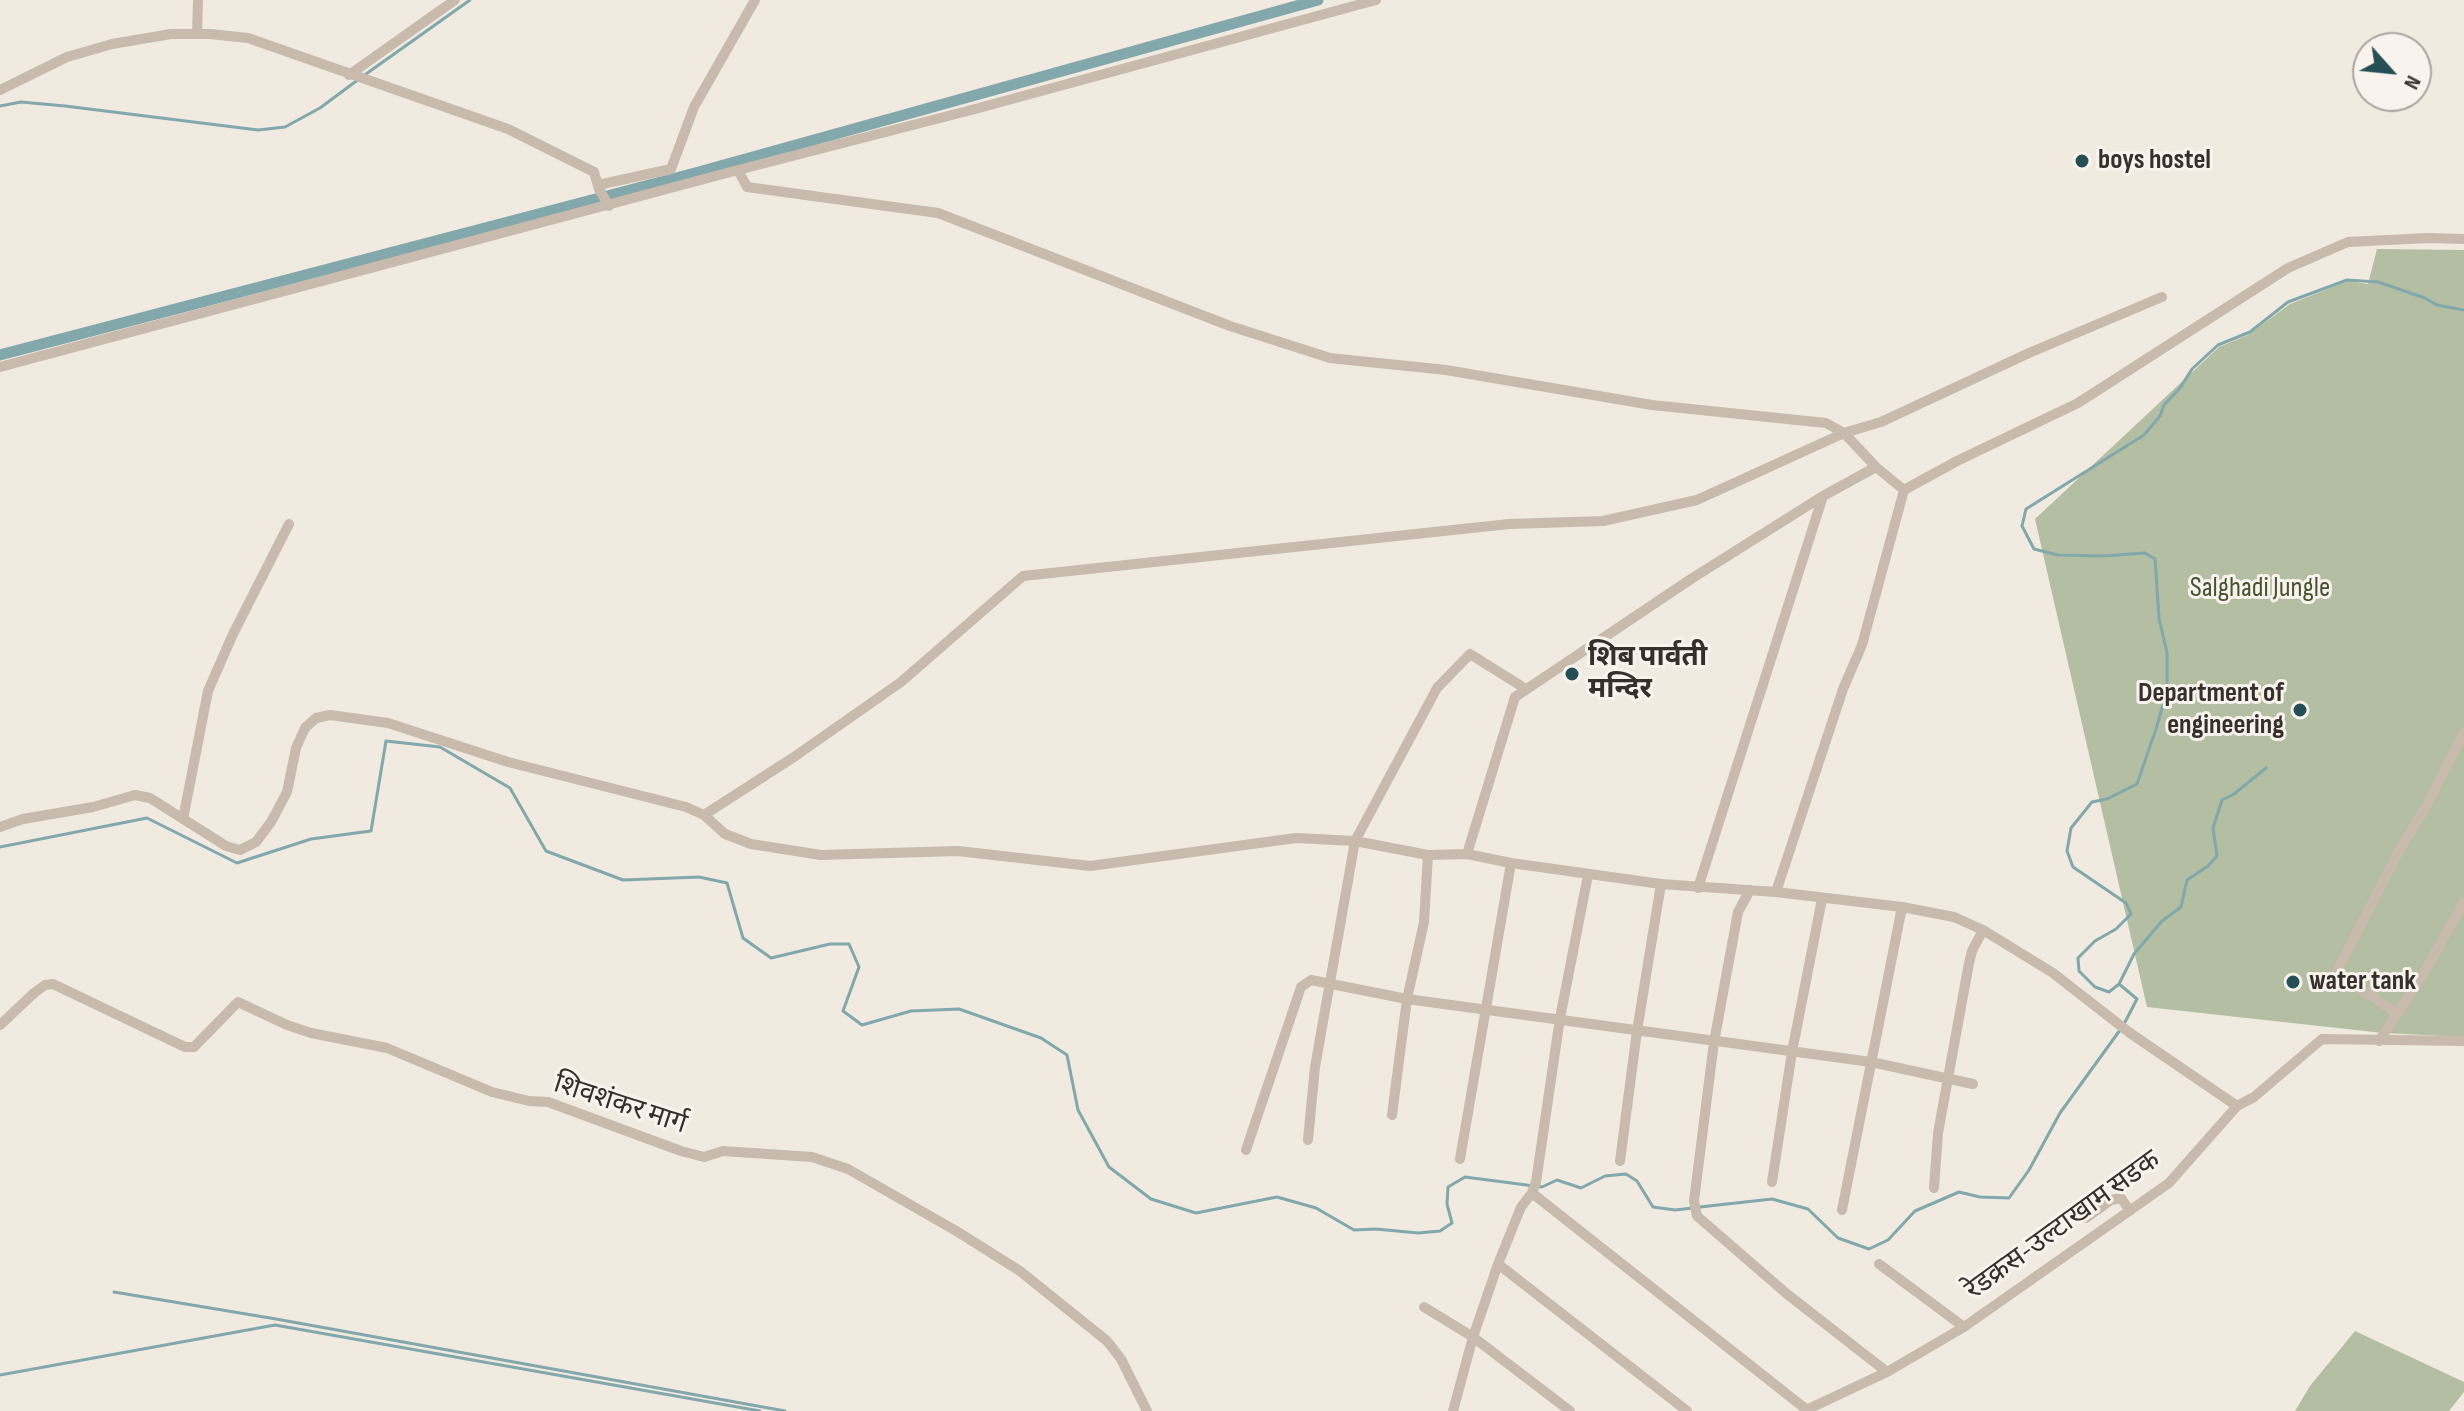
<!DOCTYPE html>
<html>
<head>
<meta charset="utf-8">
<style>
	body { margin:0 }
	#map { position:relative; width:2464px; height:1411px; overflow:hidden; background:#f1eae0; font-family:"Sofia Sans Condensed",sans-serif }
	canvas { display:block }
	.north { position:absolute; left:2352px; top:32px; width:80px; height:80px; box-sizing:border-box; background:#f9f3ed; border:2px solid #aba59f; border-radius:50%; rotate:117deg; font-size:22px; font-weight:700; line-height:32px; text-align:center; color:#372f2b }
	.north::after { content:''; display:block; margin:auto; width:28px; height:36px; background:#254f54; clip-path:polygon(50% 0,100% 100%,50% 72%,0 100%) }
</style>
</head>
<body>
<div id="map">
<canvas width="2464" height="1411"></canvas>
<div class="north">N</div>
</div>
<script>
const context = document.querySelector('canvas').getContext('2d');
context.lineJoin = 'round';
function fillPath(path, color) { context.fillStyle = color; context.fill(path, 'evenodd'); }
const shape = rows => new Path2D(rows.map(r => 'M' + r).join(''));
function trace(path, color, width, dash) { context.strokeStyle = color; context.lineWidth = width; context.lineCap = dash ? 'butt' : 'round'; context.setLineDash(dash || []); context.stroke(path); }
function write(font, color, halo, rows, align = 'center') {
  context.font = font + ' "Sofia Sans Condensed","Noto Sans Devanagari",sans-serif'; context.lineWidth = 6; context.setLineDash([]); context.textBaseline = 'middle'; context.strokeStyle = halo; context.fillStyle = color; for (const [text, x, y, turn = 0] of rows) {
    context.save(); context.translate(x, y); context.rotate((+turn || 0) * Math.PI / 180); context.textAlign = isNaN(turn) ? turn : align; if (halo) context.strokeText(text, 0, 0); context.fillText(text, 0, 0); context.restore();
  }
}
fillPath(shape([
	[2377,249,2464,250,2464,1037,2383,1033,2147,1007,2035,519,2219,347,2248,335,2290,304,2348,281,2368,284],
	[2355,1331,2464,1382,2464,1392,2449,1411,2295,1411,2310,1386]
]), '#b4bea2');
trace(shape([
	[366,74,470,0],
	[0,106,21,102,65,106,258,130,285,127,320,108,359,79],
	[0,847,147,818,237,863,311,839,371,831,386,741,440,747,510,788,546,851,623,880,699,877,727,883,743,938,771,958,830,944,849,944,859,967,843,1011,862,1025,911,1011,959,1009,1041,1038,1067,1055,1078,1110,1109,1167,1151,1199,1196,1213,1277,1197,1316,1208,1354,1230,1376,1229,1418,1233,1440,1231,1452,1223,1447,1204,1448,1187,1465,1177,1542,1187,1557,1180,1581,1188,1605,1176,1626,1174,1637,1181,1653,1207,1675,1210,1693,1208],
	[2119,984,2134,954,2162,921,2181,907,2187,880,2208,866,2217,856,2213,828,2222,800,2234,794,2266,768],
	[2124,1024,2137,999,2119,984,2109,992,2095,987,2079,971,2078,958,2095,941,2116,929,2131,914,2126,903,2073,867,2067,851,2071,828,2092,802,2107,799,2137,784,2156,729,2167,691,2167,653,2159,618,2155,559,2145,553,2103,556,2058,555,2034,549,2022,526,2026,509,2144,435,2160,416,2164,405,2180,388,2192,369,2218,345,2250,332,2288,302,2347,280,2378,282,2425,298,2437,305,2464,310],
	[1700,1207,1772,1199,1808,1209,1838,1238,1869,1249,1888,1240,1915,1211,1959,1192,1980,1197,2009,1198,2029,1170,2060,1113,2120,1030],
	[114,1292,276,1319,785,1411],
	[0,1375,275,1325,760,1411]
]), '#82a8ab', 3);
trace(shape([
	[0,355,695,173,1318,0]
]), '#82a8ab', 11);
trace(shape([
	[197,34,198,0],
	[349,75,455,0],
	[0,90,67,57,112,44,171,34,210,34,248,38,508,129,594,172,599,189,609,206],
	[738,170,975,109,1376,0],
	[598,185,671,169,694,107,755,0],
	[0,367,738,170,747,187,938,213,1230,326,1330,358,1446,370,1652,405,1826,423,1844,433,1876,467,1904,490,1957,461,2078,403,2288,268,2348,242,2428,238,2464,239],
	[704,815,794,757,901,682,1023,576,1509,524,1603,521,1697,500,1844,433,1881,422,2029,353,2162,297],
	[183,819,208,691,233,634,289,524],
	[0,827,23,819,93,807,135,795,150,798,226,846,240,850,256,842,271,822,287,792,296,748,305,728,316,718,330,715,388,723,508,762,686,807,704,815,725,834,751,844,821,855,958,851,1090,866,1296,838,1355,841,1428,855,1467,854,1511,863,1661,884,1776,892,1902,907,1954,917,1983,930,2053,973,2130,1033,2237,1106],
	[1467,854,1515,697,1691,579,1823,496,1876,467],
	[1698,888,1823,496],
	[1750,890,1738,912,1714,1042,1694,1201,1697,1216,1787,1294,1887,1372],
	[1776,892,1843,689,1862,645,1904,490],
	[2397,1013,2336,973,2400,849,2427,805,2464,732],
	[0,1025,34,993,45,985,53,984,185,1047,194,1047,238,1002,287,1025,311,1033,387,1048,492,1092,529,1101,548,1102,681,1151,704,1157,723,1151,812,1157,848,1169,958,1232,1020,1271,1107,1341,1121,1359,1147,1411],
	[2379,1041,2421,978,2464,902],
	[1392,1115,1407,999,1424,922,1428,855],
	[1308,1140,1315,1067,1355,841,1437,688,1470,654,1526,689],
	[1246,1150,1301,987,1311,980,1407,999,1871,1062,1973,1084],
	[1460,1159,1511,863],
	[1620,1161,1637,1031,1661,884],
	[1772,1182,1792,1052,1822,899],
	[1934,1188,1938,1133,1969,963,1972,951,1983,930],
	[1532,1193,1807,1410],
	[1842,1210,1902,907],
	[2086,1218,2111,1200,2121,1198,2130,1211],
	[1498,1264,1687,1411],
	[1879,1264,1964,1327],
	[1424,1307,1473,1337,1570,1411],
	[1453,1411,1473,1337,1498,1264,1521,1207,1532,1193,1536,1182,1560,1018,1588,875],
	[1804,1411,1887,1372,1964,1327,2169,1183,2237,1106,2254,1097,2322,1039,2464,1041]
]), '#c8baad', 10);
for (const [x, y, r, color] of [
	[2082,161,8,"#254f54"],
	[1572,674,8,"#254f54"],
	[2300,710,8,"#254f54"],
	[2293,982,8,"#254f54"]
]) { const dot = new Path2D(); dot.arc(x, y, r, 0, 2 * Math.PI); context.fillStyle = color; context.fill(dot); trace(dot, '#f9f3ed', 3); }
write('bold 28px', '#372f2b', '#f9f3ed', [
	["boys hostel",2098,161],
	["शिब पार्वती",1588,658],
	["मन्दिर",1588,690],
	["Department of",2284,694,"right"],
	["engineering",2284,726,"right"],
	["water tank",2309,982]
], 'left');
write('28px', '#455331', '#f9f3ed', [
	["Salghadi Jungle",2260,589]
]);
write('28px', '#372f2b', '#f9f3ed', [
	["शिवशंकर मार्ग",620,1105,18],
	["रेडक्रस-उल्टाखाम सडक",2063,1226,-36]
]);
</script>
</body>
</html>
